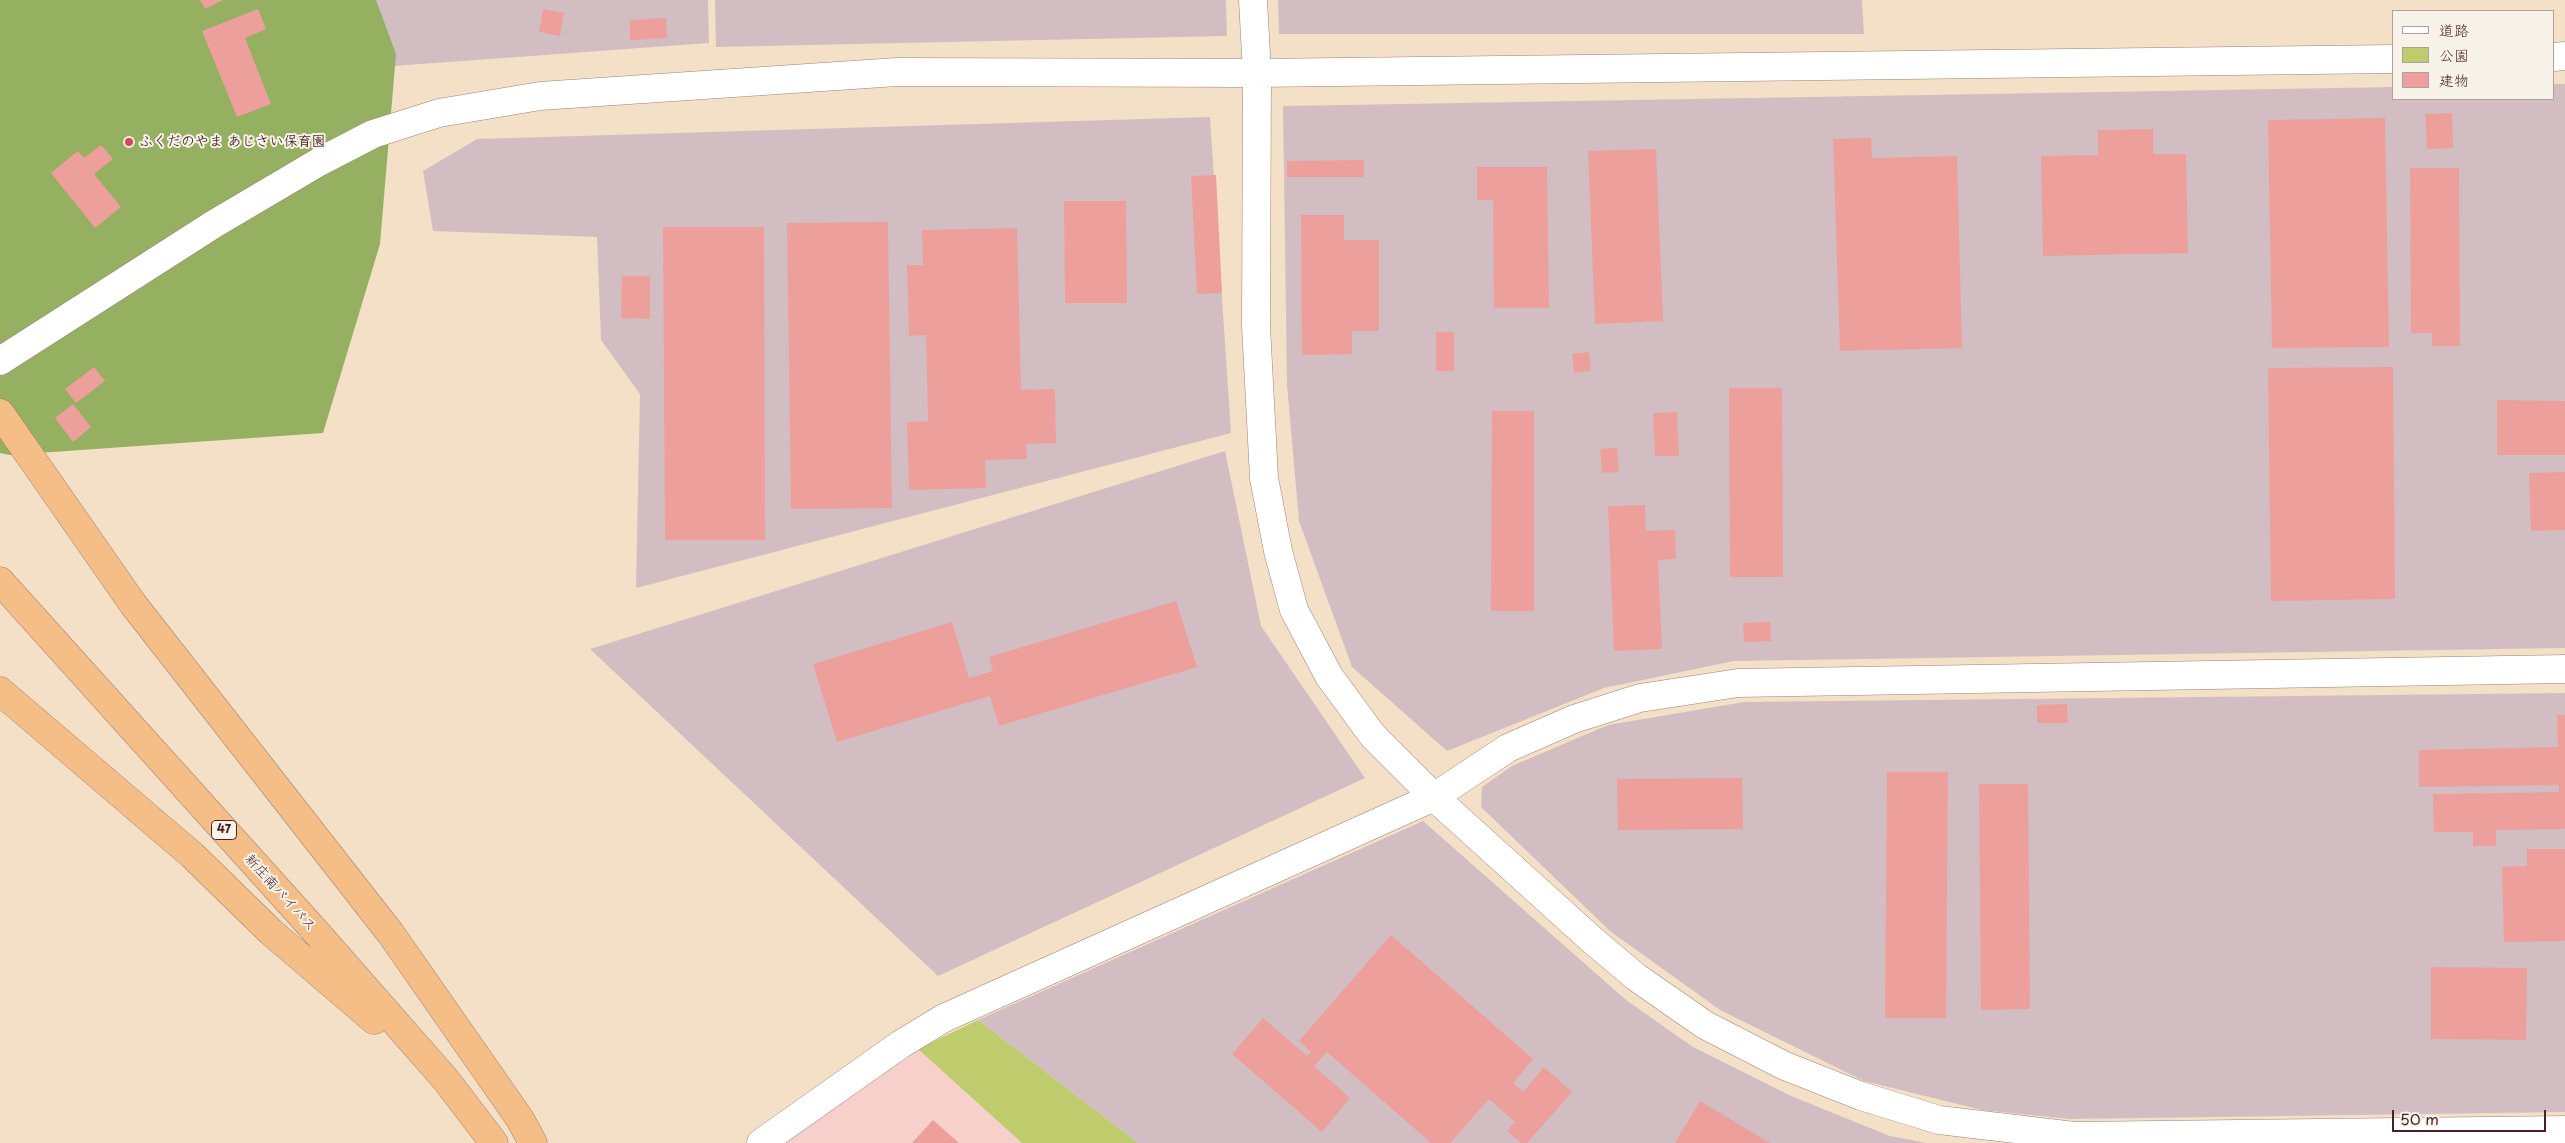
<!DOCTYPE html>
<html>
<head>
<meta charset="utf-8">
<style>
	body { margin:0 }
	#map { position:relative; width:2565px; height:1143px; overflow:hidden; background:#f4e0c6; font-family:"Playpen Sans","Klee One",sans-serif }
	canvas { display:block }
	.legend { position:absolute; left:2392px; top:10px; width:162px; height:90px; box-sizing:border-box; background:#f7f3e8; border:1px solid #b29e9c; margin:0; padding:6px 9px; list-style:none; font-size:15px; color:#4a1f2b }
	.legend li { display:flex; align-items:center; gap:10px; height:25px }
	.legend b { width:25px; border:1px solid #b29e9c }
	.scale { position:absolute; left:2392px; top:1110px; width:154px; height:22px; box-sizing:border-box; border:2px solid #4a1f2b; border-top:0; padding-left:6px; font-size:15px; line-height:18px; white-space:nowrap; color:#4a1f2b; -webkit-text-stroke:4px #f7f3e8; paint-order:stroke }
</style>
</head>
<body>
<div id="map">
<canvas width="2565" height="1143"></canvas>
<ul class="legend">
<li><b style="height:6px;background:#fff"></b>道路</li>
<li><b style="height:14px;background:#becc6e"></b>公園</li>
<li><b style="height:14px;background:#ed9f9c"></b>建物</li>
</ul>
<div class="scale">50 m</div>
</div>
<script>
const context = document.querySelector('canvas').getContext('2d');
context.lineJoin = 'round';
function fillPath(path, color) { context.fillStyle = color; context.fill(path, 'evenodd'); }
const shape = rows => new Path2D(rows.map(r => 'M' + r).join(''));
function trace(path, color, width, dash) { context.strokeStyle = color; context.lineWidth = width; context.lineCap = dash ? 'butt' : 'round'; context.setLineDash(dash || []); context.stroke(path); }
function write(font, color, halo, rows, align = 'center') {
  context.font = font + ' "Playpen Sans","Klee One",sans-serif'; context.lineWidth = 4; context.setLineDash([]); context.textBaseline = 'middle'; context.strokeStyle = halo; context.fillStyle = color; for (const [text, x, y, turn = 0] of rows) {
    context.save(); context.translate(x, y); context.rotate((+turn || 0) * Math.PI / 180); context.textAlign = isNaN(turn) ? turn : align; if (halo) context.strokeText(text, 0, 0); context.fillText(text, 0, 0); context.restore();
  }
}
fillPath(shape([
	[918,1049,1022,1143,786,1143]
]), '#f7d0cb');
fillPath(shape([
	[295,0,708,0,709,43,339,70],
	[715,0,1226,0,1227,36,716,47],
	[1278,0,1862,0,1864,34,1279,34],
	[2554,84,2565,84,2565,648,1734,661,1604,688,1447,751,1352,667,1299,521,1287,385,1283,106,2394,87,2394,99,2554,99],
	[1210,117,1231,433,636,588,640,394,601,340,597,237,433,231,423,171,477,139],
	[1225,451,1261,626,1365,778,938,976,590,649],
	[2565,693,2565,1112,2070,1119,1982,1110,1864,1081,1720,1010,1610,931,1481,807,1482,787,1512,766,1608,725,1744,702],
	[1423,821,1626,1000,1693,1047,1791,1096,1890,1136,1927,1143,1138,1143,978,1020]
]), '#d2bec2');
fillPath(shape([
	[978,1020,1138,1143,1022,1143,918,1049]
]), '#becc6e');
fillPath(shape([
	[0,0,376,0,396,54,380,244,323,433,10,455,0,453]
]), '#96b061');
fillPath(shape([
	[200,0,223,0,205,9],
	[258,9,266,29,245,38,271,104,237,117,202,31],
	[543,9,564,13,560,36,539,32],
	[666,18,667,38,630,40,630,20],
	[2452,113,2453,148,2427,149,2425,114],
	[2385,118,2389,347,2272,348,2268,120],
	[2153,129,2153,154,2186,154,2188,253,2043,256,2041,156,2098,155,2098,130],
	[1871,138,1872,158,1957,156,1962,348,1840,351,1833,139],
	[101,145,113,159,94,174,121,207,95,228,51,173,78,151,84,158],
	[1656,149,1663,321,1595,324,1588,151],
	[1364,160,1364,177,1287,177,1287,161],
	[1477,167,1547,167,1549,308,1494,308,1493,200,1477,200],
	[2410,168,2459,168,2460,346,2432,346,2432,333,2411,333],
	[1216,175,1222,293,1197,294,1191,176],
	[1064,201,1126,201,1127,303,1065,303],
	[1301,215,1344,215,1344,240,1379,240,1379,331,1352,331,1352,354,1302,355],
	[888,222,892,508,791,509,787,223],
	[663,227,764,227,765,540,665,540],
	[1017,228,1021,390,1055,389,1056,443,1026,444,1027,459,985,460,986,488,909,490,907,422,928,421,926,335,909,336,907,265,923,265,922,230],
	[622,276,650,276,650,319,621,318],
	[1436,332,1454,332,1454,371,1436,371],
	[1589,352,1591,371,1574,373,1572,354],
	[94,367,105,381,76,403,65,389],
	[2393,367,2395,599,2271,601,2268,368],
	[1729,388,1782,388,1783,577,1730,577],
	[2497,400,2565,401,2565,455,2497,455],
	[73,404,91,427,73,442,55,418],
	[1492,411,1534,411,1534,611,1491,611],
	[1677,412,1679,456,1655,456,1653,413],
	[1617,448,1619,472,1602,473,1600,449],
	[2565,472,2565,530,2531,531,2529,473],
	[1645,505,1646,531,1675,530,1676,559,1658,560,1662,649,1614,651,1608,506],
	[1176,601,1197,667,999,726,990,696,837,742,813,664,952,622,969,678,993,671,989,657],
	[1770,622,1771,641,1744,642,1743,623],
	[2067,704,2068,723,2037,723,2037,705],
	[2557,715,2565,715,2565,829,2496,830,2496,846,2473,846,2473,832,2434,832,2433,794,2559,792,2559,785,2419,787,2419,750,2558,747],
	[1887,772,1948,772,1946,1018,1885,1018],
	[1742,778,1743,829,1618,830,1617,779],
	[1979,784,2028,784,2030,1009,1981,1010],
	[2527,849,2565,849,2565,941,2504,942,2502,867,2527,866],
	[1391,935,1533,1059,1513,1083,1523,1092,1544,1067,1572,1092,1527,1143,1521,1143,1507,1131,1515,1122,1489,1099,1450,1143,1431,1143,1327,1052,1314,1066,1350,1098,1322,1132,1232,1054,1263,1018,1307,1056,1311,1052,1299,1041],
	[2431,967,2527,968,2526,1040,2431,1039],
	[1700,1101,1770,1143,1675,1143],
	[933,1120,959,1143,912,1143]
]), '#ed9f9c');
const tertiary = shape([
	[1253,0,1257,73,1256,326,1264,478,1278,551,1294,610,1329,676,1373,736,1434,797,1591,939,1636,977,1705,1025,1785,1066,1861,1096,1939,1120,2074,1136,2565,1130],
	[2554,57,2565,56],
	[0,361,214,224,319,162,373,134,439,113,540,96,897,72,1257,73,2394,59],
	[761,1143,901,1044,944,1018,1434,797,1508,748,1574,719,1640,698,1738,683,2565,669]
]);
const motorway = shape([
	[0,413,133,604,391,934,520,1119,533,1143],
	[0,581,316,932,446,1080,494,1143],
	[0,691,192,855,271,932,374,1020]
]);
trace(tertiary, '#9f8078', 29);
trace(motorway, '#9f8078', 29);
trace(tertiary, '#fff', 28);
trace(motorway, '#f6be87', 28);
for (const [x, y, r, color] of [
	[129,142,5,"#d1495b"]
]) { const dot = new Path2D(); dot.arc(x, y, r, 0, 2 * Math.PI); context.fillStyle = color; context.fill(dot); trace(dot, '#f7f3e8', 2); }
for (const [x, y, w] of [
	[224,830,25]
]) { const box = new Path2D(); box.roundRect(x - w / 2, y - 9.5, w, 19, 4); context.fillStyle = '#f7f3e8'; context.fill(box); trace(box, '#4a1f2b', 1); }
write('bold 12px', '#4a1f2b', null, [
	["47",224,830]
]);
write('bold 14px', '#4a1f2b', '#f7f3e8', [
	["ふくだのやま あじさい保育園",139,142]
], 'left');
write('14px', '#4a1f2b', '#f7f3e8', [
	["新庄南バイパス",280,893,48]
]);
</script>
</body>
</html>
